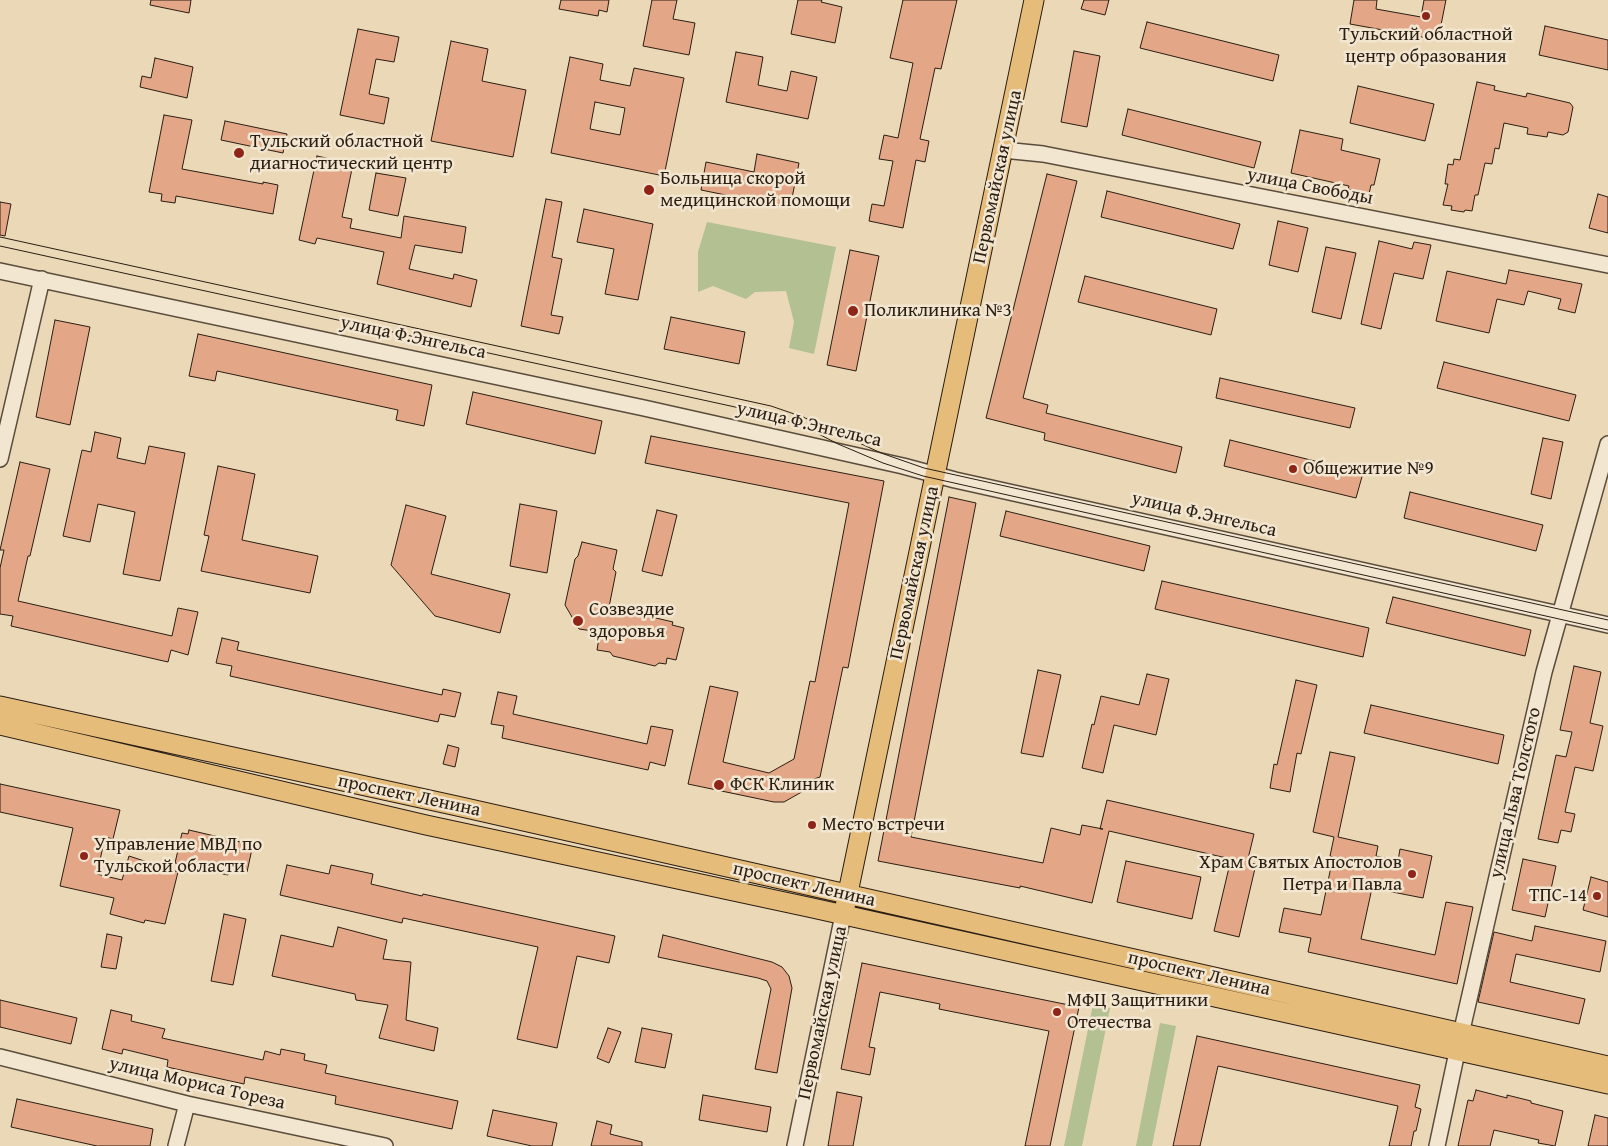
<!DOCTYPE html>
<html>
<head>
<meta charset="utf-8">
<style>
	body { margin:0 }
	canvas { display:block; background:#ebd8b6 }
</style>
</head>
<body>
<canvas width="1608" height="1146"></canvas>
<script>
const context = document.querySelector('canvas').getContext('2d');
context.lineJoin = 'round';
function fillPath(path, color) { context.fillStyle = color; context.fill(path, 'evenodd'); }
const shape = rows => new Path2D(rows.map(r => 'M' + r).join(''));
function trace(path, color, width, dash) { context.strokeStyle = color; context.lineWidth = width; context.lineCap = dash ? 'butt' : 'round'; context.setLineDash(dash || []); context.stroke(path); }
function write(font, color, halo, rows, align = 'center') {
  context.font = font + ' "Gentium Book Plus",serif'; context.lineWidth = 5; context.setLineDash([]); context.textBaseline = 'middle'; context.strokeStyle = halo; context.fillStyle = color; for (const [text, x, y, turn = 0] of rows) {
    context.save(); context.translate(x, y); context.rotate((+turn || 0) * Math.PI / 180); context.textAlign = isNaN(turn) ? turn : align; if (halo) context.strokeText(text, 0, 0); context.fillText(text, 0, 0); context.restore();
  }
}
fillPath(shape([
	[707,222,836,247,814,354,789,348,794,322,786,291,755,292,746,299,713,286,698,292,698,252],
	[1093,1005,1110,1008,1082,1146,1064,1146],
	[1160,1023,1176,1026,1152,1146,1136,1146]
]), '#b2c092');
const building = shape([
	[151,0,191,0,189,13,150,5,151,0],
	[561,0,609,0,607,12,599,10,598,16,559,9,561,0],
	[652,0,677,0,673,19,695,23,689,55,643,46,652,0],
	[798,0,822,0,821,2,842,7,835,43,791,34,798,0],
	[903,0,957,0,941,69,935,68,920,139,929,141,925,162,916,160,903,228,869,221,872,204,884,206,893,161,879,159,884,135,898,138,913,63,890,58,903,0],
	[1084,0,1109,0,1105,15,1081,9,1084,0],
	[1354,0,1377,0,1376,9,1421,17,1424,0,1446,0,1438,40,1350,24,1354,0],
	[1147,22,1279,55,1273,81,1140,48,1147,22],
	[1545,26,1608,40,1608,70,1539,55,1545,26],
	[358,29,399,37,394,62,376,59,369,94,389,98,384,124,340,115,358,29],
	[451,41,488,49,482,81,526,90,513,157,431,141,451,41],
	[1074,51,1100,56,1087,127,1061,122,1074,51],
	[736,52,763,57,758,85,787,91,791,71,817,77,808,119,726,102,736,52],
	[570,57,603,64,600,80,630,86,634,68,684,78,664,176,551,153,570,57],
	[595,102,625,108,620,135,590,129,595,102],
	[155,58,193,67,187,98,140,87,142,76,151,78,155,58],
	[1477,82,1495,86,1494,90,1526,97,1527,93,1570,103,1573,107,1568,132,1563,135,1548,132,1547,137,1527,134,1528,128,1504,123,1499,149,1495,148,1492,164,1485,163,1478,195,1475,195,1472,211,1465,210,1464,212,1451,210,1452,206,1443,205,1448,184,1445,184,1448,164,1453,165,1454,159,1460,160,1477,82],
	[1358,86,1434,104,1425,141,1350,123,1358,86],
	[1128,109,1261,142,1254,168,1122,135,1128,109],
	[164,115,192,120,182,169,263,184,263,182,278,185,273,214,176,196,175,203,161,201,162,194,149,192,164,115],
	[225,121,287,134,283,153,221,140,225,121],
	[1300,130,1343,139,1341,150,1380,159,1374,185,1371,185,1369,194,1348,189,1349,186,1291,173,1300,130],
	[757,154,799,163,790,208,701,190,706,162,754,172,757,154],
	[317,156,353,164,342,217,352,219,350,228,401,238,404,216,466,227,462,253,415,245,409,269,453,279,454,274,477,280,471,307,377,284,384,252,317,238,315,244,299,240,317,156],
	[376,173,406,178,398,216,369,210,376,173],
	[1047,174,1077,181,1023,398,1048,405,1046,413,1182,447,1176,473,1044,440,1045,433,986,418,1047,174],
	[1107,191,1240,224,1233,249,1101,217,1107,191],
	[1598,194,1608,197,1608,233,1589,228,1598,194],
	[546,199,562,202,552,257,562,259,551,315,563,317,559,334,521,326,546,199],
	[0,202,11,204,5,236,0,235,0,202],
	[584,209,653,224,638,300,605,294,614,249,577,242,584,209],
	[1278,221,1308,228,1298,272,1269,265,1278,221],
	[1379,241,1412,249,1414,242,1431,245,1423,279,1394,273,1381,329,1361,324,1379,241],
	[1326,247,1356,253,1341,319,1312,312,1326,247],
	[850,250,879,256,856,371,827,365,850,250],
	[1509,270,1582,284,1575,313,1558,309,1561,299,1528,291,1524,305,1497,299,1489,333,1436,321,1447,271,1506,284,1509,270],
	[1085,276,1217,309,1211,335,1078,302,1085,276],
	[671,317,745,332,739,364,664,349,671,317],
	[55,320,90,327,70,425,36,417,55,320],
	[198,334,432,385,424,426,396,420,398,410,217,371,215,381,189,376,198,334],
	[1444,362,1576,395,1569,421,1437,388,1444,362],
	[1220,378,1355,408,1350,428,1216,398,1220,378],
	[473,392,602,421,595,454,466,424,473,392],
	[95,432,121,438,117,458,145,464,149,446,185,453,160,581,123,574,135,512,98,504,90,542,63,536,82,450,91,452,95,432],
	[651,436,884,481,848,668,843,667,820,777,811,780,814,785,784,802,774,802,688,784,710,686,738,692,723,762,769,773,794,759,810,681,815,682,849,503,645,463,651,436],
	[1543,438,1563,442,1551,499,1531,494,1543,438],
	[1230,440,1363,473,1356,498,1224,466,1230,440],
	[20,462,50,469,30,556,28,556,18,601,172,636,178,608,198,612,188,655,171,650,168,662,11,626,13,616,0,614,0,568,4,550,0,550,20,462],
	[218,466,255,474,242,540,318,556,310,593,201,571,209,536,204,535,218,466],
	[1410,492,1543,525,1536,551,1404,518,1410,492],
	[949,497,976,503,911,837,1043,863,1051,828,1080,835,1082,825,1103,829,1100,829,1107,800,1254,834,1247,863,1256,864,1239,937,1214,931,1231,859,1109,831,1092,903,1020,886,1020,888,878,861,949,497],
	[520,504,557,511,547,573,510,566,520,504],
	[406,505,446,516,431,574,510,594,500,633,435,616,391,565,406,505],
	[657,510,677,515,662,576,642,571,657,510],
	[1006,511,1150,546,1144,571,1000,536,1006,511],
	[582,542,617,550,613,569,616,572,609,607,673,622,672,625,684,628,676,660,667,658,666,664,659,663,655,666,613,656,610,652,597,650,600,632,579,629,565,605,575,559,578,556,582,542],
	[1162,581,1369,628,1363,657,1155,609,1162,581],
	[1393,597,1531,630,1525,656,1386,623,1393,597],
	[222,638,239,642,237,650,442,695,443,689,461,693,455,717,440,714,438,722,230,676,232,666,216,663,222,638],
	[1574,666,1601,672,1590,723,1603,726,1593,771,1575,767,1565,812,1575,814,1571,832,1561,830,1558,843,1538,839,1556,755,1566,757,1572,732,1560,730,1574,666],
	[1038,670,1061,675,1043,757,1021,753,1038,670],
	[1147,674,1169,679,1156,735,1114,725,1103,773,1082,768,1092,724,1094,725,1101,696,1139,705,1147,674],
	[1296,680,1317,685,1301,754,1297,753,1290,792,1270,788,1274,764,1277,765,1296,680],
	[498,692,517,696,513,714,647,744,651,726,673,730,665,766,650,762,648,770,502,738,504,726,491,724,498,692],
	[1371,705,1504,735,1498,764,1364,733,1371,705],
	[448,745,459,748,455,767,443,764,448,745],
	[1330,752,1355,757,1338,837,1378,846,1376,856,1398,861,1400,849,1432,856,1423,898,1372,888,1361,939,1435,955,1446,902,1473,907,1457,984,1308,952,1311,938,1279,932,1284,908,1321,915,1333,857,1330,856,1334,837,1313,832,1330,752],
	[0,784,120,810,113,839,105,837,97,874,122,880,129,856,178,872,165,924,145,920,144,923,110,914,114,898,60,886,73,828,0,812,0,784],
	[189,830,249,844,248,848,252,849,247,872,229,868,228,875,175,863,182,833,188,834,189,830],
	[1523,859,1556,866,1545,917,1512,910,1523,859],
	[1126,861,1201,877,1192,919,1117,902,1126,861],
	[287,865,329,874,331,865,373,874,371,884,422,896,423,894,615,936,609,963,577,956,557,1048,517,1039,538,947,403,918,402,923,280,895,287,865],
	[1591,877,1608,882,1608,917,1583,910,1591,877],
	[224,914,246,919,233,985,211,981,224,914],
	[1535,926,1606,941,1600,972,1516,954,1510,982,1585,999,1579,1024,1478,1002,1494,932,1532,941,1535,926],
	[338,927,387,940,383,959,411,962,406,1020,438,1028,434,1051,379,1038,388,1005,356,1000,355,994,272,976,281,935,333,947,338,927],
	[107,934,122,937,116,969,101,967,107,934],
	[663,935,772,962,782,967,789,976,792,988,777,1073,755,1069,771,989,767,981,758,978,658,957,663,935],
	[862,963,1079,1007,1050,1146,1025,1146,1049,1031,939,1009,940,1004,880,992,869,1047,875,1048,870,1075,841,1069,862,963],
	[0,1000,77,1018,71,1044,0,1027,0,1000],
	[111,1010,132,1015,131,1021,165,1029,162,1038,263,1060,265,1051,280,1055,281,1049,305,1054,304,1060,327,1065,325,1073,458,1101,452,1129,335,1104,336,1096,245,1077,244,1084,167,1067,168,1060,123,1049,122,1054,102,1049,111,1010],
	[608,1028,621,1032,609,1063,597,1058,608,1028],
	[642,1028,672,1034,665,1068,635,1062,642,1028],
	[1197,1036,1420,1085,1415,1107,1421,1109,1416,1131,1414,1131,1411,1146,1389,1146,1398,1106,1218,1066,1200,1146,1173,1146,1197,1036],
	[1476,1090,1507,1098,1507,1095,1531,1101,1531,1103,1563,1111,1555,1146,1538,1143,1539,1140,1494,1130,1490,1146,1458,1146,1468,1100,1473,1101,1476,1090],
	[837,1092,862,1097,853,1146,828,1146,837,1092],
	[703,1095,771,1107,767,1132,699,1120,703,1095],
	[17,1099,153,1129,150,1146,97,1146,11,1127,17,1099],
	[493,1110,557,1123,552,1146,532,1146,487,1136,493,1110],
	[1595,1115,1608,1118,1608,1146,1588,1146,1595,1115],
	[597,1121,612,1125,610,1134,642,1142,642,1146,591,1146,597,1121]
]);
fillPath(building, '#e3a787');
trace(building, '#2a1e13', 1);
const minor = shape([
	[1003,150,1043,154,1608,265],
	[0,271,644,408,903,466,955,480,1608,625],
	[0,459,42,279],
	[1461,1034,1544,672,1608,444],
	[0,1057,187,1104,385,1146],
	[176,1146,187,1104],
	[795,1146,843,915],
	[1437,1146,1457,1052]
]);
const major = shape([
	[0,706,457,806,1608,1066],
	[0,725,426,825,808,907,1608,1084],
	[845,907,1034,0]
]);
trace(minor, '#5a4c3c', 18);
trace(major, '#2a1e13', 21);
trace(minor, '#f2e6d0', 15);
trace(major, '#e6bc7b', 19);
trace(shape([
	[0,237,771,406,803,417,881,453,924,468,1608,620],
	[0,246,767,414,809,429,838,444,883,463,923,476,1608,630]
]), '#2a1e13', 1);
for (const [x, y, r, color] of [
	[1426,16,5,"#8f2418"],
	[239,153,6,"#8f2418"],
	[649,190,6,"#8f2418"],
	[853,311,6,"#8f2418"],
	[1293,469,5,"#8f2418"],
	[578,621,6,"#8f2418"],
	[719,785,6,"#8f2418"],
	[812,825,5,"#8f2418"],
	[84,856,5,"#8f2418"],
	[1412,874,5,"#8f2418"],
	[1597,896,5,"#8f2418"],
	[1057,1012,5,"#8f2418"]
]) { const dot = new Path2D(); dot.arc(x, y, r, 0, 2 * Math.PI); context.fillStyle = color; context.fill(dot); trace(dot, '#f2e6d0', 2); }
write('19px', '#2a1e13', '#f2e6d0', [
	["Тульский областной",1426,35,"center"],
	["центр образования",1426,57,"center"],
	["Тульский областной",250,142],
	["диагностический центр",250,164],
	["Больница скорой",660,179],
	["медицинской помощи",660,201],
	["Поликлиника №3",864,311],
	["Общежитие №9",1303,469],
	["Созвездие",589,610],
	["здоровья",589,632],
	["ФСК Клиник",730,785],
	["Место встречи",822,825],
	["Управление МВД по",94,845],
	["Тульской области",94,867],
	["Храм Святых Апостолов",1402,863,"right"],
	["Петра и Павла",1402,885,"right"],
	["ТПС-14",1587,896,"right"],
	["МФЦ Защитники",1067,1001],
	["Отечества",1067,1023]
], 'left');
write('19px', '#2a1e13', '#f2e6d0', [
	["Первомайская улица",998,177,-78],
	["улица Свободы",1310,187,11],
	["улица Ф.Энгельса",413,338,12],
	["улица Ф.Энгельса",809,425,13],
	["улица Ф.Энгельса",1204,515,13],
	["Первомайская улица",915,573,-78],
	["улица Льва Толстого",1516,793,-77],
	["проспект Ленина",409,796,12],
	["проспект Ленина",804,885,13],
	["проспект Ленина",1199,974,13],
	["Первомайская улица",823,1013,-78],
	["улица Мориса Тореза",197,1084,13]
]);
</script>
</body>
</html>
